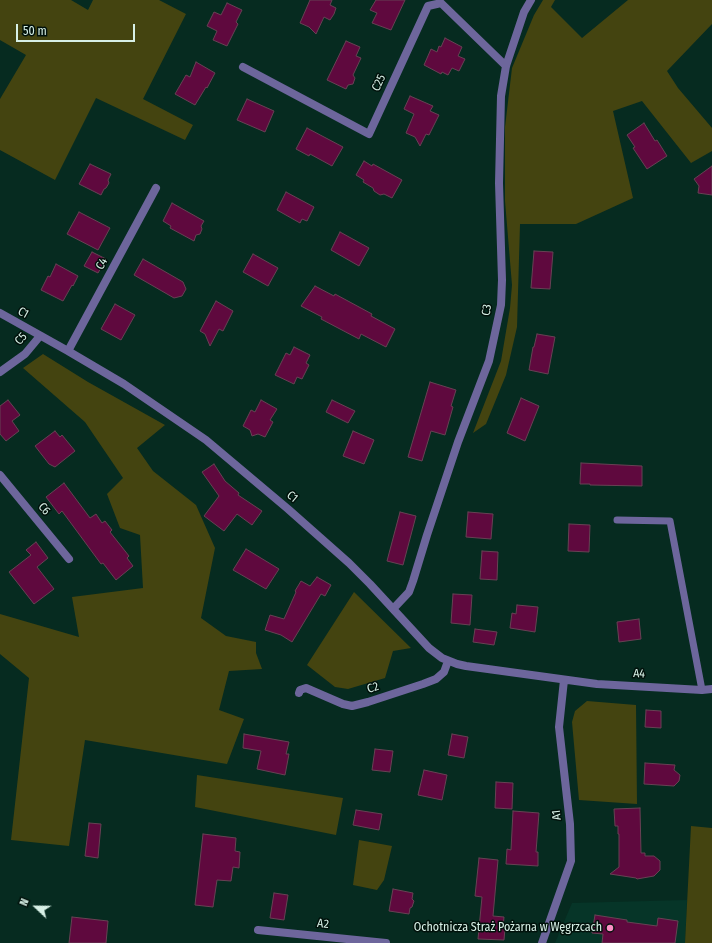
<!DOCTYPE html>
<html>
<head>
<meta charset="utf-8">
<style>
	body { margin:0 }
	#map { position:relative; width:712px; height:943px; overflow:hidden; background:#062b20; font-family:"Fira Sans Condensed",sans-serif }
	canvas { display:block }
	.north { position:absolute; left:16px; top:887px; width:40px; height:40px; -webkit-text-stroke:3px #01110b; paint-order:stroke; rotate:292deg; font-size:11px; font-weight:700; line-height:16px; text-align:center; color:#d7f0e6 }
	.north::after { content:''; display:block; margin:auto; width:14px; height:18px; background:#d7f0e6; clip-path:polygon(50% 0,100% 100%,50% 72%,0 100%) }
	.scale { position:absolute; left:16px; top:24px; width:119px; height:18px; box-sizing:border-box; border:2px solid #d7f0e6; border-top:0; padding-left:5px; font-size:12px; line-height:14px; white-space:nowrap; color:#d7f0e6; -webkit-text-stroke:3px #01110b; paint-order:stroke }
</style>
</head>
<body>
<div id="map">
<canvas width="712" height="943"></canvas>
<div class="north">N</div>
<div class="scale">50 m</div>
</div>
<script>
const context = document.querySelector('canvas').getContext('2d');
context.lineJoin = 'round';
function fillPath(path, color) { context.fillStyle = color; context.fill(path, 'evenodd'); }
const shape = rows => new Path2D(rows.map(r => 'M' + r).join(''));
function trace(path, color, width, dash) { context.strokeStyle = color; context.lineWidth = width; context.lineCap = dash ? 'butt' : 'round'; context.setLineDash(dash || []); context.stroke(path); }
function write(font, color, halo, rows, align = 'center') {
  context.font = font + ' "Fira Sans Condensed",sans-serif'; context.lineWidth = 3; context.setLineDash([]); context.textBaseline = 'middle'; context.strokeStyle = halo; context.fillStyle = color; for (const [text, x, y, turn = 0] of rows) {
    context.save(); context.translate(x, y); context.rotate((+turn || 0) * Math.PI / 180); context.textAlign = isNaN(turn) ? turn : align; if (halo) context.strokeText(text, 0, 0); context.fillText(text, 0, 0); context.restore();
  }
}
fillPath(shape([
	[687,900,685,943,555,943,572,903]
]), '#063528');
fillPath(shape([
	[0,0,71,0,88,10,93,0,159,0,186,14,143,99,193,125,185,140,96,98,55,180,0,150,0,99,26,55,0,40],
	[543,0,555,0,551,7,582,38,628,0,712,0,712,24,667,71,678,88,712,128,712,151,691,163,642,101,613,111,633,198,576,224,520,224,517,327,506,375,486,424,473,433,501,361,510,308,512,285,505,201,505,127,512,68,534,15],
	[43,354,88,382,165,425,137,448,153,471,196,505,215,548,201,618,226,636,256,642,256,653,262,669,229,671,219,710,244,719,227,764,85,740,69,846,11,840,29,678,0,654,0,614,79,637,72,597,143,588,140,535,120,528,107,494,123,478,85,422,23,368],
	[354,592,411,648,393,651,385,678,348,689,335,687,307,665],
	[587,701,636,705,637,804,579,800,572,722,575,711],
	[197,775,343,798,336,835,195,807],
	[691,826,712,828,712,943,685,943],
	[359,840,392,846,384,880,377,890,353,885]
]), '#444410');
const building = shape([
	[310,0,332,0,330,5,336,8,334,14,330,20,324,17,316,34,309,27,300,23,310,0],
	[376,0,405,0,391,30,372,23,377,13,370,10,376,0],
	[227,3,242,10,236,22,238,24,227,46,213,40,217,31,207,26,214,12,221,15,227,3],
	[445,38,462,47,458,56,465,59,459,71,452,68,448,75,442,72,441,74,424,65,431,49,437,52,439,46,441,47,445,38],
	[346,41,360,47,356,56,361,58,353,75,355,78,353,84,348,85,346,89,327,80,346,41],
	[196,62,215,73,207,88,206,87,195,105,175,94,186,75,190,77,196,62],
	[410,96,433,106,430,111,439,115,429,135,426,134,420,146,415,137,406,133,414,114,404,109,410,96],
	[247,99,274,111,265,132,237,120,247,99],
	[644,123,655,141,657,140,667,156,647,169,633,148,635,147,627,135,644,123],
	[307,128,343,147,332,166,310,154,309,156,296,149,307,128],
	[364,161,372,166,373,164,402,180,392,198,384,194,380,195,374,191,373,188,363,182,364,180,356,175,364,161],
	[90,164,111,174,108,180,109,183,106,188,104,189,101,195,79,184,90,164],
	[712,166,712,195,698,193,699,186,694,179,712,166],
	[286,192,314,207,307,221,302,219,300,223,277,210,286,192],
	[172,203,204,221,201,226,202,229,200,234,196,235,194,241,170,228,171,226,163,221,172,203],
	[79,212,110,228,98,250,67,234,79,212],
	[340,232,369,248,359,266,331,250,340,232],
	[534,251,553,252,550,289,531,288,534,251],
	[92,252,106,259,98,273,84,266,92,252],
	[253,254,278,268,268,286,243,272,253,254],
	[143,259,183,282,186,289,182,296,174,298,134,275,143,259],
	[56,264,78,276,73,286,72,285,63,301,41,290,48,276,50,277,56,264],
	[315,286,334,296,335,294,372,314,371,316,395,329,386,347,361,334,359,339,321,319,322,317,301,306,315,286],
	[216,301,233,311,223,331,219,329,210,346,205,334,200,331,216,301],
	[115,304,135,315,121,340,101,329,115,304],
	[537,334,555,337,548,374,529,370,533,347,534,347,537,334],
	[294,347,310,355,306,363,309,365,302,379,297,377,294,384,275,375,286,353,290,355,294,347],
	[430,382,456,390,451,406,453,407,445,435,431,431,422,461,408,457,430,382],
	[521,398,539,406,525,441,507,433,521,398],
	[8,400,20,415,12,421,19,431,6,441,0,434,0,406,8,400],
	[261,400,277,409,270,420,273,422,265,437,258,434,252,436,250,430,243,426,251,410,255,412,261,400],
	[332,400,355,411,348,423,326,412,332,400],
	[55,431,60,437,62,435,75,451,55,467,49,464,35,446,55,431],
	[353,431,374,440,364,464,343,456,353,431],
	[581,463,642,466,642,486,590,485,590,484,580,484,581,463],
	[214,464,225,481,239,493,238,495,262,511,252,525,237,514,224,531,204,516,219,496,202,472,214,464],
	[64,483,90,518,96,514,102,523,105,521,112,530,110,532,129,556,127,558,133,566,116,580,103,563,101,564,62,511,59,514,46,497,64,483],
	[400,512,416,516,403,565,387,561,400,512],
	[468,512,493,514,491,539,466,537,468,512],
	[569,524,590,525,589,552,568,551,569,524],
	[36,542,48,558,37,567,54,589,34,604,9,572,31,555,26,550,36,542],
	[246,549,279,569,266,589,233,570,246,549],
	[482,551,498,552,497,580,480,579,482,551],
	[317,577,331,585,325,596,321,594,292,642,281,635,265,630,270,615,284,619,296,592,295,591,301,581,310,586,317,577],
	[453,594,472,595,470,625,451,623,453,594],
	[517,605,538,607,535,632,510,628,512,613,516,614,517,605],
	[639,619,641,639,619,642,617,622,639,619],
	[475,629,497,632,494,645,473,642,475,629],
	[646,710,661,711,661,728,645,727,646,710],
	[244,734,289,742,286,754,289,754,285,775,257,769,261,751,243,748,244,734],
	[452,734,468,737,464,758,448,755,452,734],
	[375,749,393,751,390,772,372,770,375,749],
	[645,763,675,765,674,770,680,775,679,781,674,786,644,784,645,763],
	[424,770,447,775,442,800,418,795,424,770],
	[496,782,513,783,512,809,495,808,496,782],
	[640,808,641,853,645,853,645,856,654,856,660,861,660,870,654,876,637,879,636,878,610,874,619,867,619,834,618,834,618,826,615,826,614,809,640,808],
	[356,810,382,814,379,830,353,825,356,810],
	[513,811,539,813,536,852,538,852,538,866,506,864,507,849,511,850,513,811],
	[89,823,101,824,98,858,85,856,89,823],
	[203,834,236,838,235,851,240,852,239,868,233,867,231,881,217,880,213,907,195,905,203,834],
	[479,858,498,860,493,916,504,917,503,928,505,928,504,940,478,939,482,897,475,896,479,858],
	[393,889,413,893,412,899,414,901,412,907,410,908,409,914,389,911,393,889],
	[274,893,288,895,284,920,270,918,274,893],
	[595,915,627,920,627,922,657,926,658,918,678,921,675,943,602,943,603,934,592,933,595,915],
	[72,917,108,921,106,943,69,943,72,917]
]);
fillPath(building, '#5f093e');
trace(building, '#674254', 1);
trace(shape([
	[617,520,670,521,702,690]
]), '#6d669c', 7);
trace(shape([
	[243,67,369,134,428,6,441,3,506,66],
	[0,313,68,351,124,384,206,440,288,509,349,563,370,584,429,648,442,658,457,664,466,666,597,684,702,690,712,689],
	[68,351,156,188],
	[0,372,25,354,40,336],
	[0,475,69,559],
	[393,609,409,592,413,581,427,535,458,442,489,361,501,305,502,280,499,183,501,96,506,66,524,12,531,0],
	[299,693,300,690,306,688,343,704,352,706,368,702,423,684,436,679,444,672,448,661],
	[258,930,386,943],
	[542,943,571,861,570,824,559,727,564,680]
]), '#6d669c', 8);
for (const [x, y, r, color] of [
	[610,928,4,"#fb8fc5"]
]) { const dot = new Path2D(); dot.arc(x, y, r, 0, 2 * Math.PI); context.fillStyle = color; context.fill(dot); trace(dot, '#01110b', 1.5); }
write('12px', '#d7f0e6', '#01110b', [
	["C25",379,83,-65],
	["C4",102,264,-62],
	["C3",487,310,-81],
	["C1",23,313,29],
	["C5",21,339,-48],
	["C1",292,497,40],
	["C6",44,509,50],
	["A4",639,674,3],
	["C2",373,688,-18],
	["A1",557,815,-96],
	["A2",323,924,6]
]);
write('12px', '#d7f0e6', '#01110b', [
	["Ochotnicza Straż Pożarna w Węgrzcach",602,928]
], 'right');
</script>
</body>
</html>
